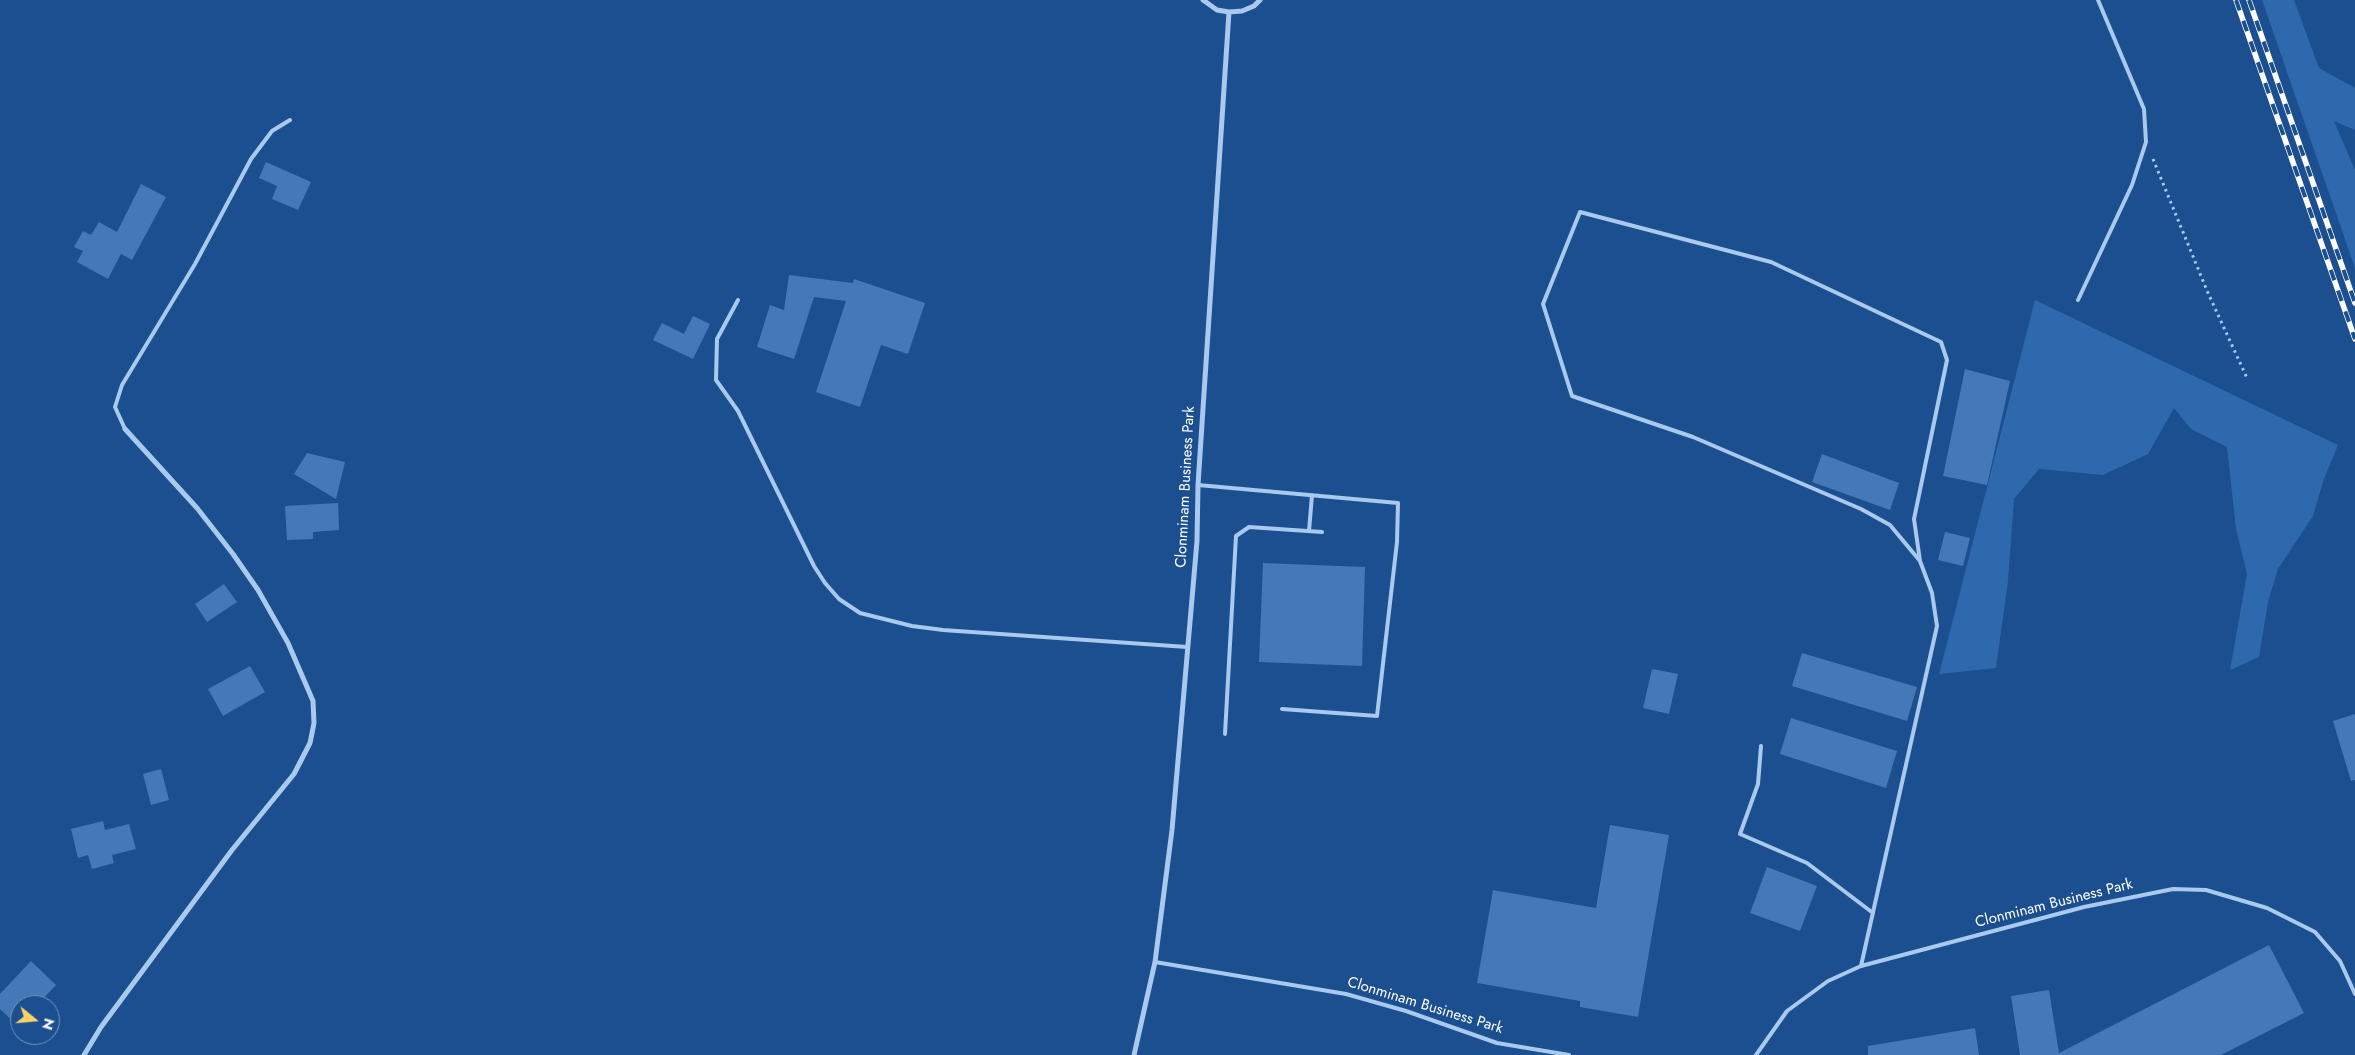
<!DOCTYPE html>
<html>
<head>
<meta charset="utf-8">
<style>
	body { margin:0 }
	#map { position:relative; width:2355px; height:1055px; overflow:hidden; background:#1b4f8f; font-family:Jost,sans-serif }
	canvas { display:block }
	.north { position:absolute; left:10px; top:995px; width:50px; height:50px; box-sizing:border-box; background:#1b4f8f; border:1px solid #7695bc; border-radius:50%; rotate:107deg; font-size:14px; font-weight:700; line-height:20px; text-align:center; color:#fff }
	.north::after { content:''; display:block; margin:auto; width:18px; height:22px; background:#ffd166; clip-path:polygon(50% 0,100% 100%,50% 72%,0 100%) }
</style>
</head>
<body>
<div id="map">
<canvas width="2355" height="1055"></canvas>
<div class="north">N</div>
</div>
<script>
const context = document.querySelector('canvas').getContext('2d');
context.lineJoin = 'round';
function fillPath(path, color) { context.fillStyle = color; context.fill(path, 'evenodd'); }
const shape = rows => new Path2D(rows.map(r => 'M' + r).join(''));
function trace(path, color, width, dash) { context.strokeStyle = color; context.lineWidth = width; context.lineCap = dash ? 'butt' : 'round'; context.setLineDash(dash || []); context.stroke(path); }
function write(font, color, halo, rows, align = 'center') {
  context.font = font + ' Jost,sans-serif'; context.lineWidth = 4; context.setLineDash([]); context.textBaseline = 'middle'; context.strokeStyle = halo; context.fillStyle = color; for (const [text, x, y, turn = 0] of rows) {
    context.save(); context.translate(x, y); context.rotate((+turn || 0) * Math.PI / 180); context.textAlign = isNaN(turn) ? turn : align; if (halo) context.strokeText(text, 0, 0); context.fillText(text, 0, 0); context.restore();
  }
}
fillPath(shape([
	[2262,0,2294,0,2319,68,2355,88,2355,130,2334,121,2355,170,2355,268],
	[2035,300,2338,445,2324,479,2313,516,2278,569,2268,602,2259,657,2230,670,2247,574,2236,529,2227,447,2191,429,2174,408,2148,454,2103,475,2039,469,2014,499,2008,581,1996,668,1939,674]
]), '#2e69ad');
fillPath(shape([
	[266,162,311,182,298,210,272,199,277,186,259,178],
	[141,184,166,197,132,260,121,254,108,279,77,262,83,251,74,247,83,231,91,235,99,222,117,232],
	[789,275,853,283,854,279,925,303,908,354,881,345,860,407,816,392,846,301,814,297,794,359,757,347,770,305,784,310],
	[693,316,710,324,693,359,653,340,662,323,684,334],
	[1965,369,2010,381,1987,485,1943,476],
	[307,453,345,462,336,499,294,474],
	[1822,454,1899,483,1890,510,1812,482],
	[338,503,339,530,313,532,313,539,287,540,285,506],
	[1945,532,1970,538,1963,566,1938,560],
	[1263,563,1365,567,1362,666,1259,662],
	[224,584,237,602,207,622,195,604],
	[1802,653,1917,687,1907,721,1792,686],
	[250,666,265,692,223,716,208,689],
	[1652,669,1678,674,1669,714,1643,708],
	[2355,714,2355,780,2351,781,2333,721],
	[1791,718,1897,751,1886,788,1780,754],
	[161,769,169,800,151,805,143,774],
	[103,821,105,830,129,824,136,849,112,855,114,863,92,869,88,855,78,858,71,829],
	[1610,825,1669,835,1638,1017,1580,1007,1580,1001,1477,983,1493,890,1596,908],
	[1767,867,1817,886,1800,931,1750,913],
	[2269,945,2304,1013,2221,1055,2020,1055,2011,996,2049,990,2059,1053],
	[31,961,56,985,37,1005,20,1005,20,1028,0,1009,0,994],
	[1975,1028,1979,1055,1868,1055,1868,1046]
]), '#4478b7');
trace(shape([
	[2153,159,2208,293,2247,378]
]), '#a9c9ee', 3, [2.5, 4]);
trace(shape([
	[738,300,717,339,716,380,738,411,814,566,825,583,839,599,860,613,912,626,943,630,1187,647],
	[2078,300,2132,185,2146,142,2144,109,2098,0],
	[125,429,115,407,122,385,195,264,251,159,272,131,290,120],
	[1198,485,1398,503,1397,542,1377,716,1282,709],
	[1309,531,1312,495],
	[1225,734,1236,536,1249,527,1322,532],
	[1761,746,1758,784,1740,834,1807,863,1873,913],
	[1155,962,1346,994,1406,1011,1497,1043,1569,1055],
	[1861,966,1937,626,1932,593,1920,561,1890,525,1861,509,1693,437,1572,396,1543,304,1580,212,1771,262,1941,342,1947,360,1914,519,1920,561],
	[1756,1055,1787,1011,1828,981,1861,966,2084,907,2173,889,2206,890,2267,908,2315,932,2340,961,2355,994]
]), '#a9c9ee', 4);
trace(shape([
	[1203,0,1217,10,1229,12,1242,11,1254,6,1260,0],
	[84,1055,101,1027,232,850,294,774,310,743,314,723,313,701,288,643,258,590,233,554,197,508,125,429],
	[1134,1055,1155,962,1172,830,1197,541,1198,485,1229,12]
]), '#a9c9ee', 5);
const rail = shape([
	[2236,0,2355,339],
	[2249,0,2355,303]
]);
trace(rail, '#fff', 5.5);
trace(rail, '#1b4f8f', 4, [11]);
write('15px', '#fff', '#1b4f8f', [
	["Clonminam Business Park",1186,487,-87],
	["Clonminam Business Park",2054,904,-14],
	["Clonminam Business Park",1425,1006,17]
]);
</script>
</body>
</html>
